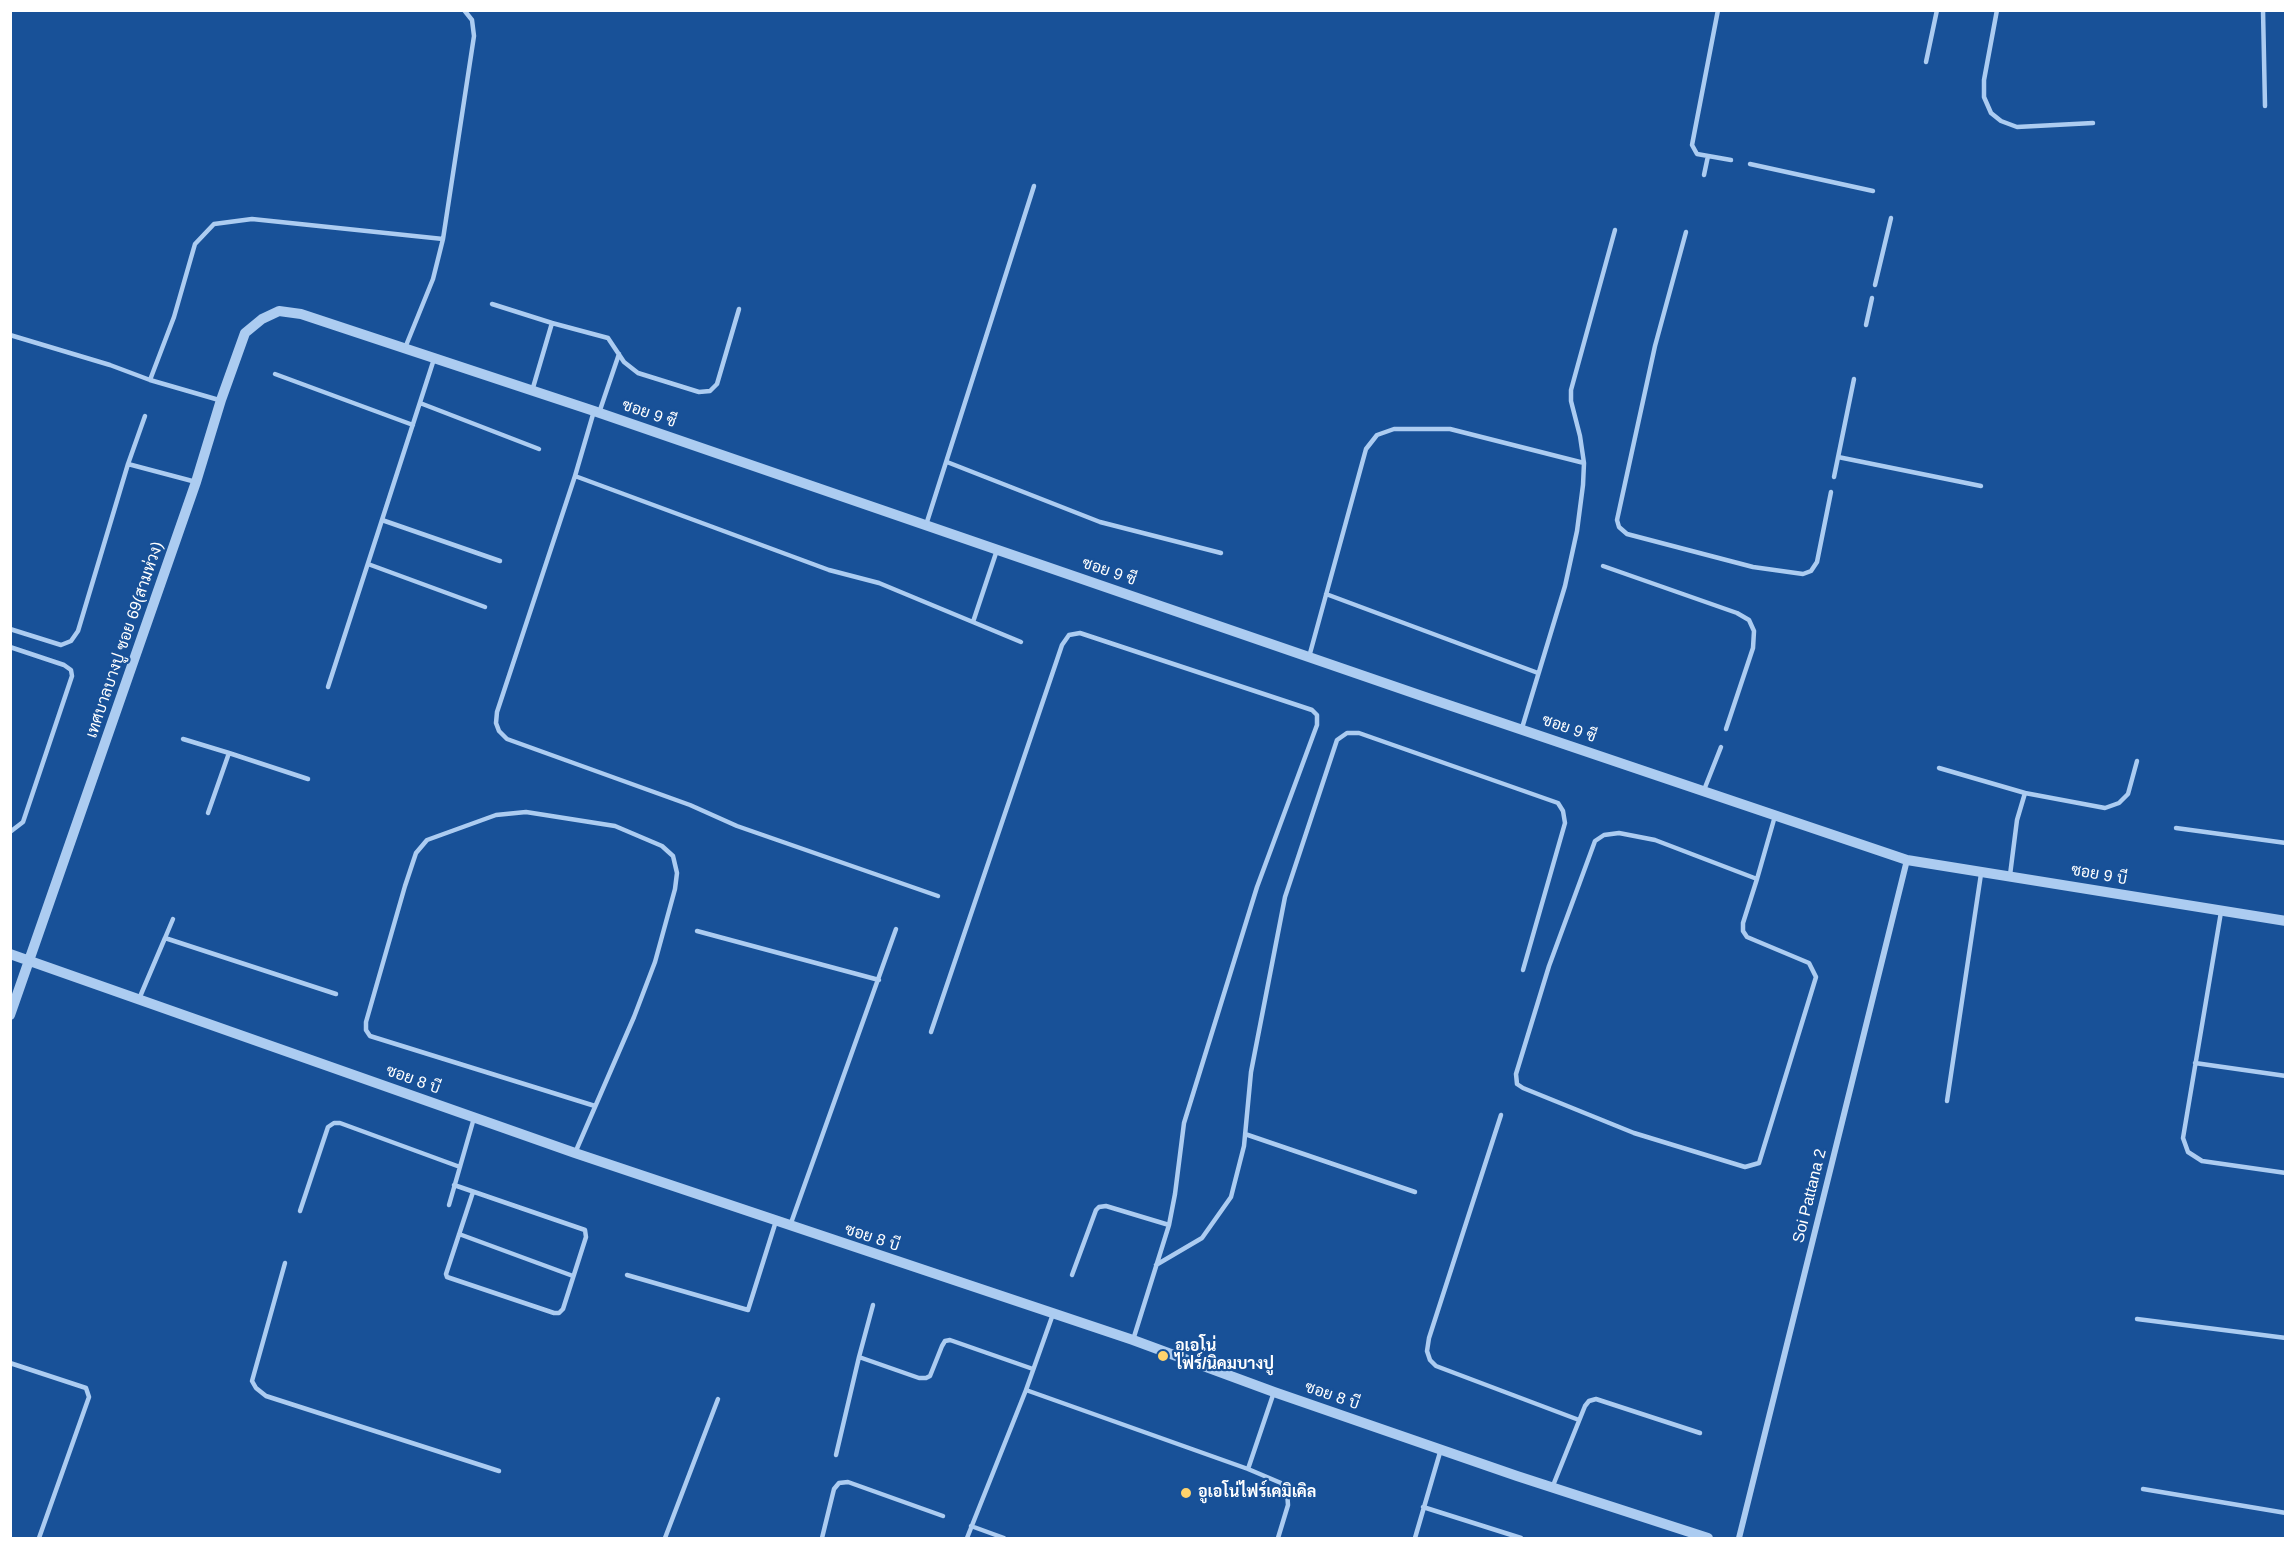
<!DOCTYPE html>
<html>
<head>
<meta charset="utf-8">
<style>
	body { margin:0 }
	#map { position:relative; width:2296px; height:1549px; overflow:hidden; background:#185198; font-family:Arial,sans-serif }
	canvas { display:block }
	.frame { position:absolute; inset:0; border:12px solid #fff; pointer-events:none }
</style>
</head>
<body>
<div id="map">
<canvas width="2296" height="1549"></canvas>
<div class="frame"></div>
</div>
<script>
const context = document.querySelector('canvas').getContext('2d');
context.lineJoin = 'round';
const shape = rows => new Path2D(rows.map(r => 'M' + r).join(''));
function trace(path, color, width, dash) { context.strokeStyle = color; context.lineWidth = width; context.lineCap = dash ? 'butt' : 'round'; context.setLineDash(dash || []); context.stroke(path); }
function write(font, color, halo, rows, align = 'center') {
  context.font = font + ' Arial,Sarabun,sans-serif'; context.lineWidth = 4.5; context.setLineDash([]); context.textBaseline = 'middle'; context.strokeStyle = halo; context.fillStyle = color; for (const [text, x, y, turn = 0] of rows) {
    context.save(); context.translate(x, y); context.rotate((+turn || 0) * Math.PI / 180); context.textAlign = isNaN(turn) ? turn : align; if (halo) context.strokeText(text, 0, 0); context.fillText(text, 0, 0); context.restore();
  }
}
trace(shape([
	[1718,10,1692,145,1697,154,1731,160],
	[1997,10,1984,80,1984,97,1991,113,2001,121,2017,127,2093,123],
	[2263,10,2265,106],
	[1926,62,1937,10],
	[1750,164,1873,191],
	[1704,175,1708,156],
	[1686,232,1655,346,1617,520,1619,527,1627,534,1753,567,1803,574,1811,571,1817,562,1831,492],
	[1875,285,1891,218],
	[492,304,552,323,532,391],
	[552,323,608,338,624,362,638,373,699,392,710,391,717,384,739,309],
	[1866,325,1872,298],
	[10,335,110,365,150,380,174,317,195,244,214,224,252,219,443,239],
	[405,348,433,279,443,239,474,36,472,20,464,10],
	[275,374,413,425],
	[150,380,219,400],
	[420,403,539,449],
	[594,411,575,476,829,570,879,583,1021,642],
	[599,413,619,354],
	[1838,457,1981,486],
	[947,462,1100,522,1221,553],
	[128,464,145,416],
	[575,476,497,712,496,723,499,731,507,739,690,805,737,826,938,896],
	[1834,477,1854,379],
	[382,520,500,561],
	[926,525,1034,186],
	[368,564,485,607],
	[1603,566,1737,613,1749,620,1754,631,1753,648,1726,729],
	[1326,594,1538,673],
	[973,622,997,550],
	[10,629,61,645,71,641,78,631,128,464,196,482],
	[10,647,64,665,71,670,72,676,23,822,10,832],
	[1309,657,1366,449,1377,435,1394,429,1450,429,1584,463],
	[328,687,434,359],
	[1522,728,1565,586,1577,531,1583,485,1584,463,1580,436,1571,401,1571,390,1615,230],
	[183,739,229,753,208,813],
	[229,753,308,779],
	[1939,768,2025,793],
	[1704,790,1721,747],
	[2176,828,2286,843],
	[2010,875,2017,820,2025,793,2105,808,2119,803,2128,794,2137,761],
	[1757,879,1655,840,1619,833,1604,835,1595,841,1549,966,1516,1074,1517,1084,1523,1088,1634,1133,1745,1167,1759,1163,1816,977,1809,963,1747,937,1743,931,1743,923,1757,879,1775,816],
	[2221,912,2183,1138,2188,1152,2202,1161,2286,1173],
	[697,931,879,980],
	[165,938,173,919],
	[139,999,165,938,336,994],
	[931,1032,1062,645,1069,635,1080,633,1312,710,1317,715,1317,725,1257,887,1184,1123,1175,1194,1169,1225,1133,1340],
	[2195,1063,2286,1076],
	[1947,1101,1981,874],
	[1501,1115,1429,1338,1427,1351,1430,1360,1436,1366,1579,1420],
	[1245,1134,1415,1192],
	[575,1153,634,1017,655,962,675,889,677,873,673,856,662,846,615,826,526,812,496,815,427,840,416,853,405,886,366,1022,366,1030,370,1036,595,1106],
	[454,1185,585,1230,586,1237,563,1309,559,1313,554,1313,447,1277,446,1274,473,1192],
	[449,1205,474,1118],
	[300,1211,328,1127,334,1123,340,1123,460,1167],
	[791,1223,896,929],
	[459,1234,573,1276],
	[285,1263,252,1381,256,1388,266,1396,499,1471],
	[1156,1265,1202,1238,1231,1197,1244,1146,1251,1072,1285,897,1337,740,1347,733,1359,733,1558,803,1563,811,1565,823,1523,970],
	[627,1275,748,1310,776,1221],
	[1072,1275,1096,1210,1099,1207,1106,1206,1169,1225],
	[873,1305,859,1357,919,1378,926,1378,930,1376,942,1346,945,1341,950,1340,1033,1369],
	[2137,1319,2286,1338],
	[10,1363,86,1388,89,1397,39,1538],
	[1026,1390,1053,1314],
	[836,1455,859,1357],
	[1248,1469,1281,1483,1287,1491,1288,1505,1278,1538],
	[1552,1488,1585,1406,1589,1401,1596,1399,1700,1433],
	[2143,1489,2286,1513],
	[1423,1507,1521,1538],
	[971,1526,1004,1538],
	[665,1538,718,1399],
	[822,1538,834,1489,839,1483,848,1482,943,1516],
	[967,1538,1026,1390,1248,1469,1274,1392],
	[1415,1538,1441,1449]
]), '#acccf1', 4.5);
trace(shape([
	[1739,1538,1907,860]
]), '#acccf1', 6);
trace(shape([
	[10,954,575,1153,1133,1340,1274,1392,1517,1476,1708,1538],
	[10,1015,196,482,221,400,245,333,262,319,279,311,301,314,594,411,1425,697,1907,860,2286,921]
]), '#acccf1', 10);
for (const [x, y, r, color] of [
	[1163,1356,6,"#ffd36c"],
	[1186,1493,6,"#ffd36c"]
]) { const dot = new Path2D(); dot.arc(x, y, r, 0, 2 * Math.PI); context.fillStyle = color; context.fill(dot); trace(dot, '#185198', 2); }
write('16px', '#fff', '#185198', [
	["ซอย 9 ซี",649,414,19],
	["ซอย 9 ซี",1109,572,19],
	["เทศบาลบางปู ซอย 69(สามห่วง)",125,640,-71],
	["ซอย 9 ซี",1569,729,19],
	["ซอย 9 บี",2099,875,10],
	["ซอย 8 บี",413,1080,20],
	["Soi Pattana 2",1810,1196,-76],
	["ซอย 8 บี",872,1238,18],
	["ซอย 8 บี",1332,1396,19]
]);
write('bold 16px', '#fff', '#185198', [
	["อูเอโน่",1175,1347],
	["ไฟร์/นิคมบางปู",1175,1365],
	["อูเอโน่ไฟร์เคมิเคิล",1198,1493]
], 'left');
</script>
</body>
</html>
